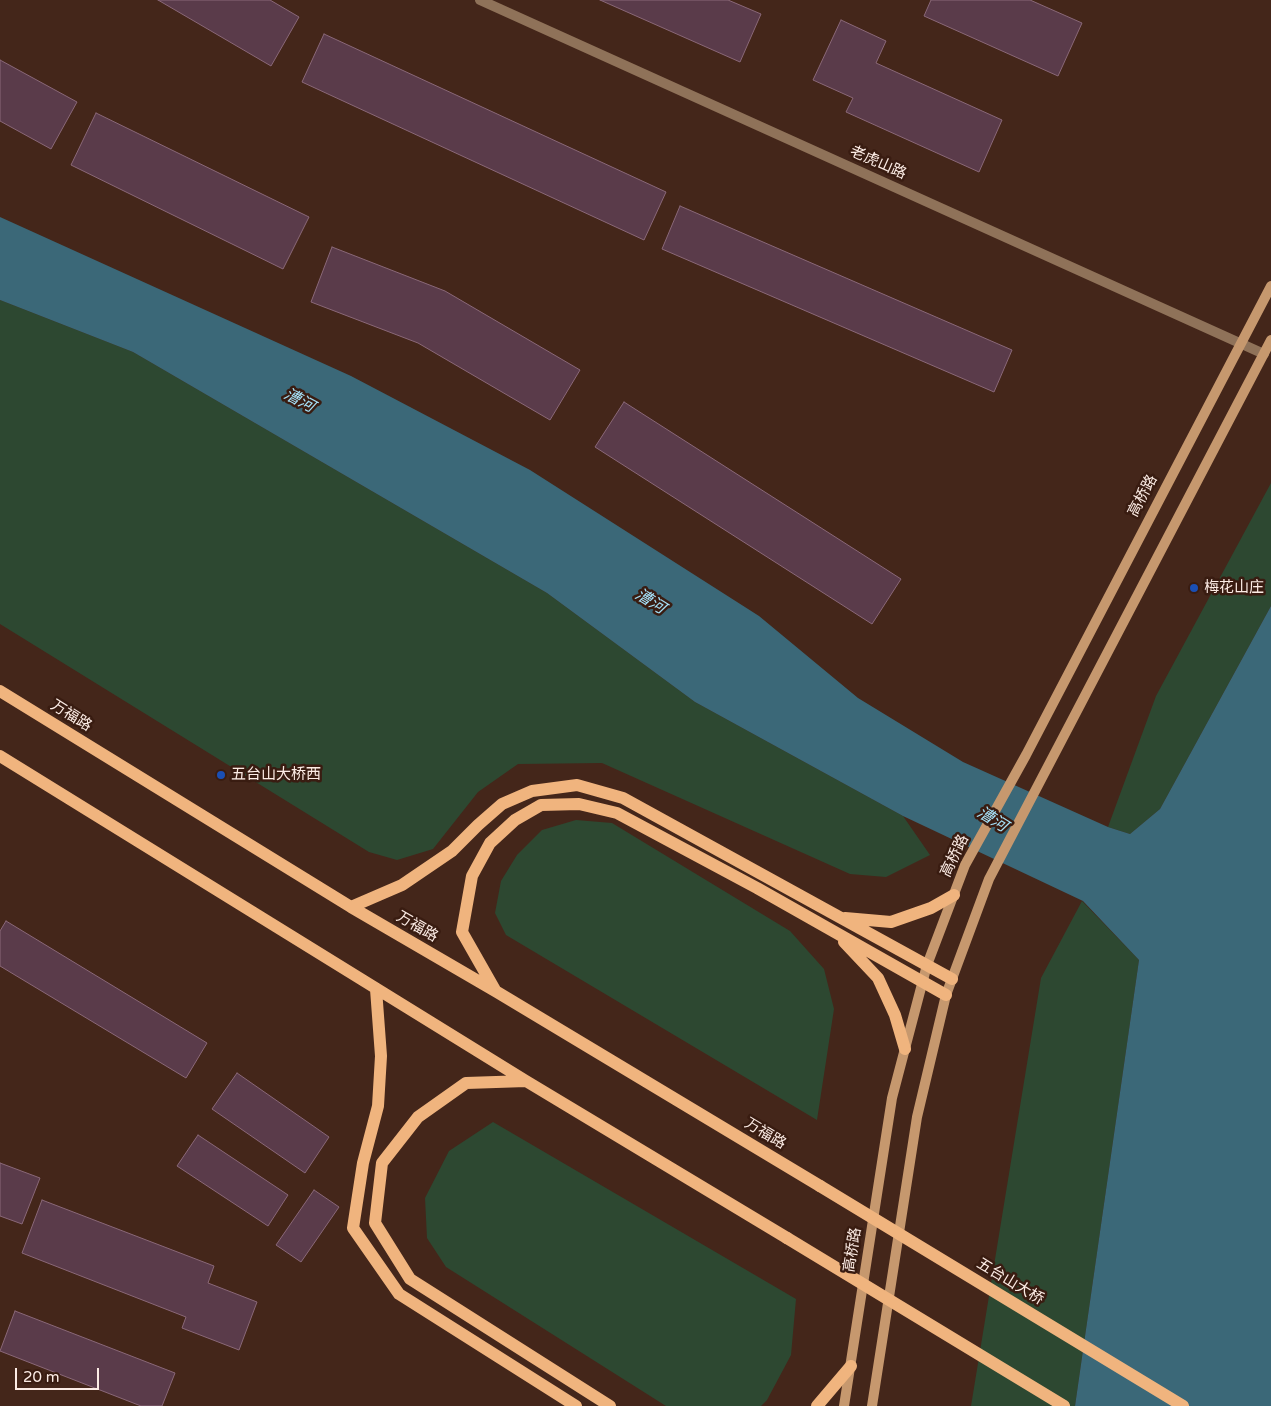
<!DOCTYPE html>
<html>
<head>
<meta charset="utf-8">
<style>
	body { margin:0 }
	#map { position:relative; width:1271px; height:1406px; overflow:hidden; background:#44261a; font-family:"Varela Round",sans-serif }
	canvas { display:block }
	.scale { position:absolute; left:15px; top:1368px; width:84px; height:22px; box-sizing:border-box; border:2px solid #fcece5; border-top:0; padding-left:6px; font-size:15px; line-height:18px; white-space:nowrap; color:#fcece5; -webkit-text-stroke:4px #391c11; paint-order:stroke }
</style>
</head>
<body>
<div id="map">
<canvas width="1271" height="1406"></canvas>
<div class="scale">20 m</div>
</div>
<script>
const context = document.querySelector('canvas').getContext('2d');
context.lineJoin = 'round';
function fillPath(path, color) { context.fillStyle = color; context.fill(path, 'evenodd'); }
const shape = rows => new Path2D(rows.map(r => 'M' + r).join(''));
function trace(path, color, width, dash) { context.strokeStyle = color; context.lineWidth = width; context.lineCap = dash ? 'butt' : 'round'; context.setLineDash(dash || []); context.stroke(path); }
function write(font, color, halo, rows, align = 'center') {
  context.font = font + ' "Varela Round","Noto Sans SC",sans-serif'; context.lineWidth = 5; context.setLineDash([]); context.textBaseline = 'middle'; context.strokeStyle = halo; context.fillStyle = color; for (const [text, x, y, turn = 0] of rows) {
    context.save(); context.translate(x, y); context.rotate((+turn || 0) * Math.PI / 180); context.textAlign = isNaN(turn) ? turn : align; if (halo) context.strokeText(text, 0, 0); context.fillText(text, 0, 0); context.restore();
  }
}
fillPath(shape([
	[0,300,133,352,547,593,695,702,903,816,930,855,886,877,850,874,602,763,518,764,478,792,433,849,397,860,369,852,0,624],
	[1271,483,1271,606,1160,809,1130,834,1108,827,1156,696],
	[576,820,612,823,790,931,824,969,834,1009,817,1120,506,935,495,913,501,881,517,855,542,830],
	[1082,901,1139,960,1075,1406,971,1406,1041,978],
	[493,1122,796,1299,791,1355,767,1400,761,1406,666,1406,446,1267,427,1238,425,1198,449,1151]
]), '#2d4831');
fillPath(shape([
	[0,217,351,376,530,470,759,616,858,698,963,762,1108,827,1130,834,1160,809,1271,606,1271,1406,1075,1406,1139,960,1083,901,903,816,695,702,547,593,133,352,0,300]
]), '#3b6878');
const building = shape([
	[158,0,270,0,299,17,271,66,158,0],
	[600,0,728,0,761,14,740,62,600,0],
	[931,0,1030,0,1082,23,1058,76,924,16,931,0],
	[841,20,886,41,876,63,1002,120,979,172,846,112,853,98,813,80,841,20],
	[324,34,666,192,644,240,302,82,324,34],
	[0,60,77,102,51,149,0,121,0,60],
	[96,113,309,217,283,269,71,165,96,113],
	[680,206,1012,350,994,392,662,249,680,206],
	[332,247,445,291,580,370,550,420,418,343,311,302,332,247],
	[624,402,901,579,872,624,595,447,624,402],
	[6,921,207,1043,186,1078,0,966,0,931,6,921],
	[237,1073,329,1137,305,1173,212,1109,237,1073],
	[198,1135,288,1195,268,1226,177,1166,198,1135],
	[0,1163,40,1178,22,1224,0,1216,0,1163],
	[314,1190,339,1207,301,1262,276,1245,314,1190],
	[42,1200,214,1266,208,1283,257,1302,239,1350,182,1328,186,1317,22,1253,42,1200],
	[15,1311,175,1373,162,1406,141,1406,0,1351,15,1311]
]);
fillPath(building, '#5a3b4a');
trace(building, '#8a6878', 1);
trace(shape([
	[480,0,1264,354]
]), '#8f7259', 10);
trace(shape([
	[844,1406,892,1098,927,965,965,865,1026,755,1271,286],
	[872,1406,917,1117,946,995,989,879,1271,340]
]), '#c6986e', 10);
trace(shape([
	[0,691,351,907,497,992,820,1186],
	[0,756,526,1081,787,1238],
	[351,907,402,885,452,851,478,825,502,804,532,791,577,785,623,798,952,979],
	[845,918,891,922,931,908,954,895],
	[844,942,878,978,895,1015,905,1049],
	[376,989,381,1056,378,1106,363,1163,353,1228,399,1294,576,1406],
	[495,990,462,932,472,876,490,843,515,820,541,805,579,804,617,813,757,888,946,995],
	[526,1081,466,1083,418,1117,382,1163,375,1223,410,1279,610,1406],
	[817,1406,851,1366]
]), '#f0b47e', 12);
trace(shape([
	[820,1186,1183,1406],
	[787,1238,1064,1406]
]), '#f0b47e', 12);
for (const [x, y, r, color] of [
	[1194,588,5,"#1a4fb4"],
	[221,775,5,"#1a4fb4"]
]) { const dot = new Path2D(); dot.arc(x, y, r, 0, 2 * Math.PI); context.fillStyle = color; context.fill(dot); trace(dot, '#391c11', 2); }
write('15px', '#fcece5', '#391c11', [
	["老虎山路",878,163,24],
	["高桥路",1143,496,-62],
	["万福路",71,716,32],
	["高桥路",955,856,-64],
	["万福路",417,927,30],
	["万福路",765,1134,31],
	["高桥路",853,1250,-81],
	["五台山大桥",1010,1282,31]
]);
write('15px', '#fcece5', '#391c11', [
	["梅花山庄",1204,588],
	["五台山大桥西",231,775]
], 'left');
write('italic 16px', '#a5e1f8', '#391c11', [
	["漕河",299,401,28],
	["漕河",650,602,32],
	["漕河",992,820,32]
]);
</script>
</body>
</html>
